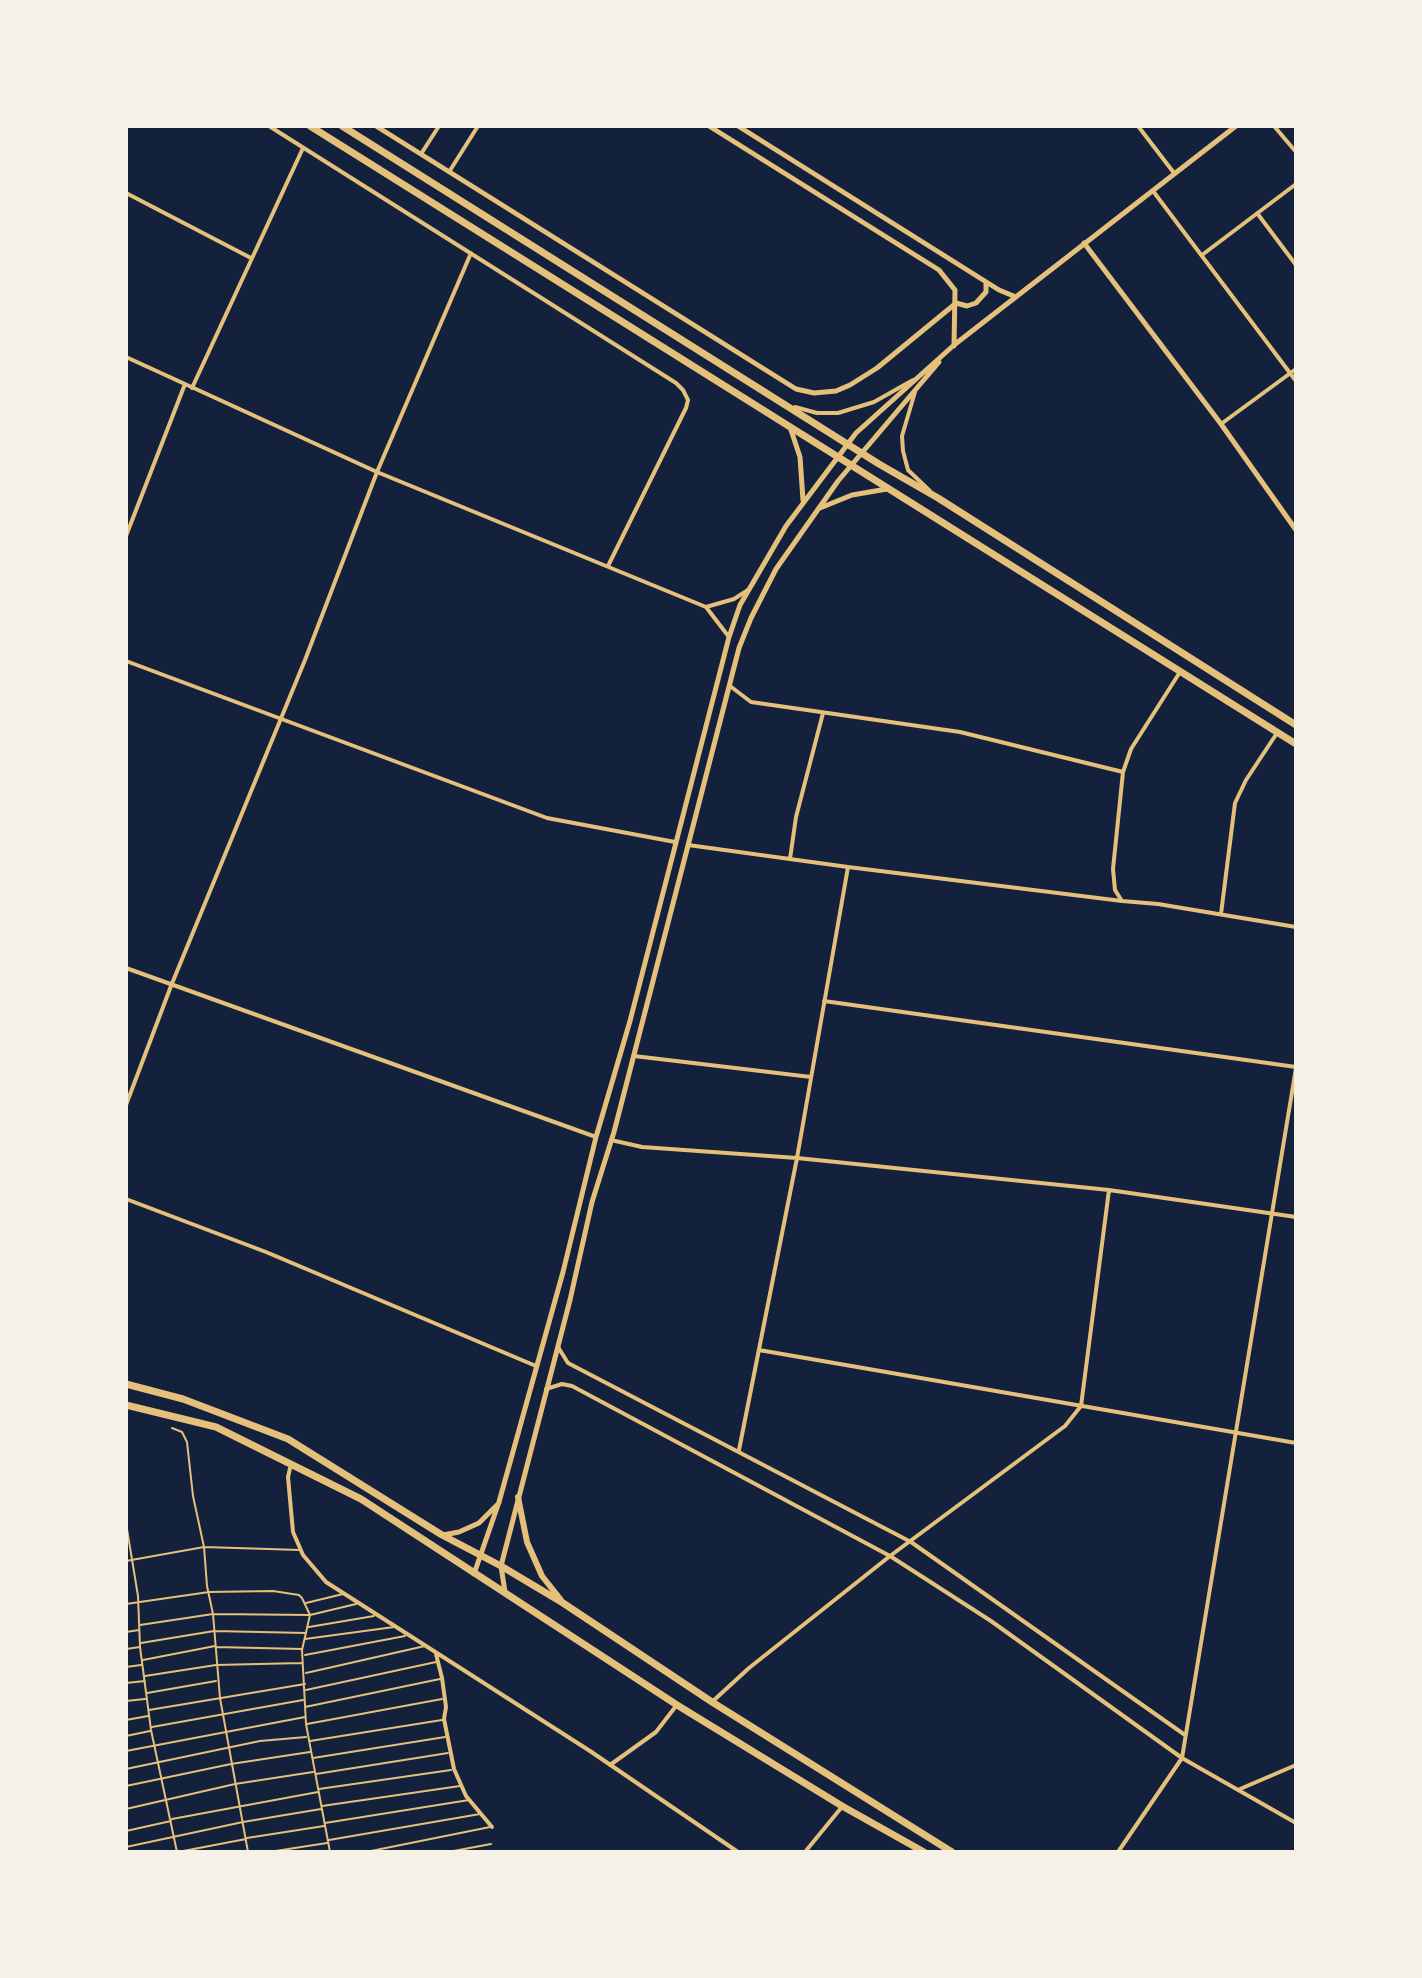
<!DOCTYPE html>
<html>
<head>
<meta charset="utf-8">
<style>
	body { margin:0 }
	#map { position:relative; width:1422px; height:1978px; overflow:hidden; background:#14213d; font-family:Helvetica,sans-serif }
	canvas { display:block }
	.frame { position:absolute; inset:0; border:128px solid #f6f1e7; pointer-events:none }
</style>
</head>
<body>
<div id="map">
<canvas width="1422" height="1978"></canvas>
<div class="frame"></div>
</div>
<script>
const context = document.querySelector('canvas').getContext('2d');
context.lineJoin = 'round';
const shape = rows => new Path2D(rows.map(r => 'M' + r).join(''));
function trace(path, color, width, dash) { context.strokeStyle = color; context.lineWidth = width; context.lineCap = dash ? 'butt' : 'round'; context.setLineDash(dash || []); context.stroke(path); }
trace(shape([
	[172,1428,182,1432,187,1442,193,1496,204,1547,207,1586,213,1614,220,1698,248,1852],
	[126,1523,138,1596,140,1647,151,1730,177,1852],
	[126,1561,204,1547,300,1550],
	[306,1603,343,1594],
	[126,1604,209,1592,273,1591,299,1595,302,1598,310,1615,302,1650,306,1724,330,1852],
	[140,1625,213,1614,310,1615,356,1604],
	[309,1627,374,1616],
	[126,1632,139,1630],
	[305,1639,394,1627],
	[141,1643,214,1631,306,1633],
	[216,1647,302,1649],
	[126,1649,140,1647],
	[305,1655,405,1636],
	[143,1660,215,1646],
	[126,1667,141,1665],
	[306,1673,425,1646],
	[145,1676,216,1665,302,1663],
	[126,1683,145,1681],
	[306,1690,436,1662],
	[147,1693,216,1681],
	[126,1701,145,1699],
	[305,1707,440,1679],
	[149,1710,305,1684],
	[126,1720,148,1716],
	[307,1724,442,1699],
	[152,1727,303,1700],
	[126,1736,150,1731],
	[310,1741,442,1720],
	[126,1751,305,1717],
	[313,1758,445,1737],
	[126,1769,260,1741,306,1737],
	[316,1774,448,1753],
	[126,1786,231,1764,310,1752],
	[319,1789,451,1770],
	[322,1806,460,1786],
	[126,1809,235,1784,313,1772],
	[172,1819,318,1792],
	[325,1823,469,1800],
	[126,1831,171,1821],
	[247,1838,324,1826],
	[329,1840,480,1814],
	[126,1847,243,1822,321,1809],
	[178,1852,246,1839],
	[269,1852,327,1843],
	[366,1852,490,1827],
	[448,1852,491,1844]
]), '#e5c07b', 2);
trace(shape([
	[269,126,676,383,683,390,688,400,686,408,608,566],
	[1138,126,1174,173],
	[1274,126,1296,152],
	[421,154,439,126],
	[449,172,478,126],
	[1153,191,1296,381],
	[126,193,251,258],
	[1257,213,1296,265],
	[1202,255,1296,184],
	[126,357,377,472,706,607,729,637],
	[192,388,303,148],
	[915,392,902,436,903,451,908,470,930,491],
	[795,407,817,413,838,413,874,402,913,380],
	[1221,424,1296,369],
	[126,536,185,384],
	[706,607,734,599,748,590],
	[126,661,547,818,675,842],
	[1180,672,1131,749,1123,772,1113,869,1115,890,1122,901,1158,904,1296,927],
	[730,686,751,702,960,732,1123,772],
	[688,845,848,867],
	[790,859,796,817,823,713],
	[1221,914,1235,803,1246,780,1277,733],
	[126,968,596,1137],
	[824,1001,1296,1067],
	[634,1056,811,1077],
	[126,1105,171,986,305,660,377,472,471,253],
	[611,1140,642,1147,797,1158,1109,1190,1296,1217],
	[126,1199,266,1252,536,1366],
	[558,1347,568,1363,911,1542,1185,1735],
	[759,1350,1296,1443],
	[546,1389,562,1384,572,1386,890,1556,991,1621,1182,1758,1296,1823],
	[739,1450,797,1158,848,867,1122,901],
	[291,1464,288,1477,293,1532,303,1555,326,1582,590,1751,738,1852],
	[436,1654,442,1678,446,1707,444,1719,454,1769,466,1796,492,1827],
	[713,1701,749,1668,890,1556,1065,1426,1081,1406,1109,1190],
	[610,1765,656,1732,676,1706],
	[1240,1789,1296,1765],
	[805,1852,841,1808],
	[1118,1852,1182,1758,1296,1068]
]), '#e5c07b', 4);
trace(shape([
	[376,126,796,389,814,393,836,391,850,385,877,368,955,304],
	[709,126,939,270,955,290,954,346],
	[738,126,999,290,1016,297],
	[1084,243,1221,424,1296,530],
	[956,303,967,306,976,303,986,292,986,282],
	[790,427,800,457,803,500],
	[820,508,852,495,887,489],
	[443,1535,459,1532,479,1523,499,1503],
	[474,1574,499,1502,563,1272,596,1137,630,1021,729,637,740,605,786,526,856,433,954,345,1236,126],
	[505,1592,501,1566,570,1300,592,1202,614,1132,739,648,751,618,776,569,838,481,939,362]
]), '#e5c07b', 5);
trace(shape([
	[518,1497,527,1542,542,1576,561,1600]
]), '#e5c07b', 6);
trace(shape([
	[126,1384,183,1399,288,1439,442,1535,501,1566,563,1603,712,1702,952,1852],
	[126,1405,216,1427,361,1499,677,1705,842,1806,924,1852]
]), '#e5c07b', 7);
trace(shape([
	[310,126,1296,744],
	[342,126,879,464,938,498,1296,725]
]), '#e5c07b', 7);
</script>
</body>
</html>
